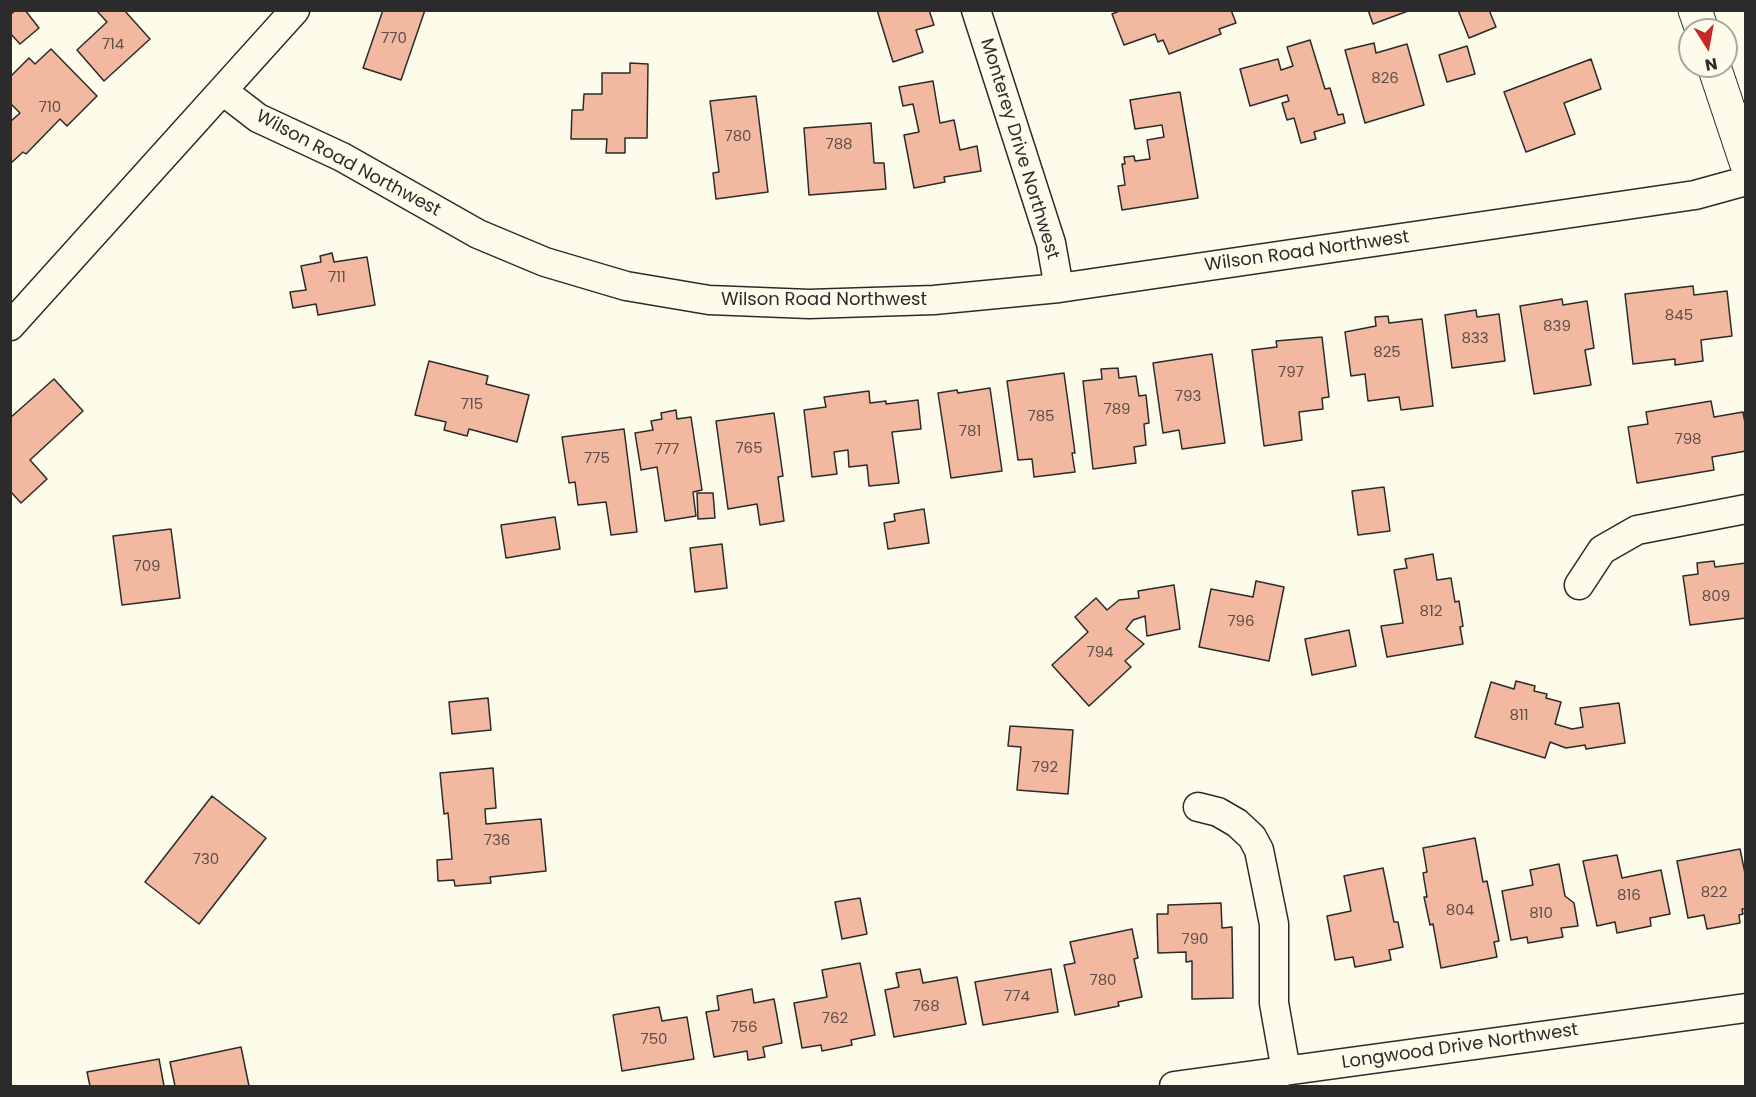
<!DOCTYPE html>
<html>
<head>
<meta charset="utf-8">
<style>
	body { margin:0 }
	#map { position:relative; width:1756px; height:1097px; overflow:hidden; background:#fdfbea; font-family:Poppins,sans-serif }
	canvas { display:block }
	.frame { position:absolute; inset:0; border:12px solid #2b2b2b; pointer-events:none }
	.north { position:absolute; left:1678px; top:18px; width:60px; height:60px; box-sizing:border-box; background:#fdfbea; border:2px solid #a9a89e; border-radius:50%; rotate:169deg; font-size:16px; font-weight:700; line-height:24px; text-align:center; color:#2b2b2b }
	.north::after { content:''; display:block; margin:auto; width:21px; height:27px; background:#c62828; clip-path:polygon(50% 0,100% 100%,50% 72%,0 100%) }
</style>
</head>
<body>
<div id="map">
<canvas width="1756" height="1097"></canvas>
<div class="frame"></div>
<div class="north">N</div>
</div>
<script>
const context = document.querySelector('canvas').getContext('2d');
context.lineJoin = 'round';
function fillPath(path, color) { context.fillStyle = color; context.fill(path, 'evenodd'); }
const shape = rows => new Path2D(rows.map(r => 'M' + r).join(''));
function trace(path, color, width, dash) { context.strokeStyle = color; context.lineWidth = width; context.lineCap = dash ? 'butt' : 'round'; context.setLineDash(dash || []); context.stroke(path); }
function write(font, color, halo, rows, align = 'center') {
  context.font = font + ' Poppins,sans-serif'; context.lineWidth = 4.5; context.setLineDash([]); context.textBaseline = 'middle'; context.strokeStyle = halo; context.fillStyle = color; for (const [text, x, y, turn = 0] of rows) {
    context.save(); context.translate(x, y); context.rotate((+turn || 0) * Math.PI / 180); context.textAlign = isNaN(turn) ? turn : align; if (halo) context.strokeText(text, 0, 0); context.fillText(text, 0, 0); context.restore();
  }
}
const building = shape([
	[16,10,25,10,39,28,20,44,10,33,10,15,16,10],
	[96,10,124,10,150,39,104,81,77,50,107,22,96,10],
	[383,10,425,10,401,80,363,68,383,10],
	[877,10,929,10,934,25,916,30,923,52,893,62,877,10],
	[1122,10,1231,10,1236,23,1219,29,1221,34,1169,54,1163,40,1158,42,1155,34,1124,45,1112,14,1122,10],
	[1368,10,1408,10,1408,11,1373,24,1368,10],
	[1458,10,1489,10,1496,27,1469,38,1458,10],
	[1310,40,1325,89,1330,88,1338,115,1343,114,1345,123,1314,132,1316,139,1301,143,1294,118,1287,120,1282,103,1289,101,1287,95,1250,106,1240,69,1278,59,1281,70,1293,66,1287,47,1310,40],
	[1374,43,1376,53,1407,44,1424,105,1365,123,1345,50,1374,43],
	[1467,46,1475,74,1447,82,1439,55,1467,46],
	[51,49,97,96,67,126,60,119,26,154,23,152,10,164,10,122,20,113,10,103,10,77,29,58,35,64,51,49],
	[1591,59,1601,89,1564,103,1575,134,1526,152,1504,92,1591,59],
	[630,63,648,64,647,138,625,138,625,153,606,153,607,139,571,139,572,110,583,110,584,94,602,94,602,73,630,73,630,63],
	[933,81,940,123,954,120,960,150,977,146,981,171,944,177,945,182,914,188,904,135,919,132,913,104,903,106,899,87,933,81],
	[1180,92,1198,198,1122,210,1118,186,1125,185,1122,164,1125,164,1124,157,1134,156,1135,161,1150,159,1147,140,1164,137,1162,125,1135,129,1130,100,1180,92],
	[756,96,768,192,716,199,713,173,719,172,710,101,756,96],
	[871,123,874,163,884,163,886,189,809,195,804,128,871,123],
	[332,253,334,262,367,257,375,305,318,315,316,304,293,308,290,292,306,290,301,266,321,262,320,256,332,253],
	[1693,286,1694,295,1727,291,1732,336,1701,340,1703,361,1675,365,1675,359,1633,364,1625,294,1693,286],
	[1562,299,1563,305,1587,301,1594,348,1585,350,1591,385,1534,394,1520,306,1562,299],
	[1476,310,1477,317,1499,314,1505,361,1452,368,1445,315,1476,310],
	[1388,316,1389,323,1422,319,1433,406,1401,410,1399,397,1368,401,1365,374,1351,376,1345,332,1376,326,1375,317,1388,316],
	[1322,337,1329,397,1322,398,1323,409,1299,412,1302,440,1264,446,1252,350,1277,347,1276,341,1322,337],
	[1212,354,1225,443,1182,449,1179,430,1163,433,1153,363,1212,354],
	[429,361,488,376,486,384,529,395,517,442,469,429,467,436,444,430,446,422,415,415,429,361],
	[1118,368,1119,378,1136,376,1139,396,1146,395,1149,423,1144,424,1146,445,1134,447,1136,463,1093,469,1083,381,1102,379,1101,369,1118,368],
	[1064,373,1075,453,1072,453,1075,472,1034,477,1032,459,1018,460,1007,381,1064,373],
	[54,379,83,411,30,460,47,479,21,503,10,491,10,418,54,379],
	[990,388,1002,471,951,478,938,393,957,390,958,393,990,388],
	[869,391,870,403,886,401,886,404,918,400,921,429,892,432,899,483,869,486,867,465,849,467,848,450,834,452,837,474,812,477,804,410,826,407,824,397,869,391],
	[1711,401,1714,417,1743,412,1746,428,1746,451,1712,457,1714,470,1637,483,1628,427,1648,424,1646,412,1711,401],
	[676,410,677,419,691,417,702,490,693,492,696,516,665,521,657,467,641,470,635,433,653,430,651,421,662,419,661,413,676,410],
	[774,413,783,476,778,477,784,521,760,525,757,504,728,509,716,421,774,413],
	[624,429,637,532,611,535,606,502,578,505,575,482,569,483,562,437,624,429],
	[1384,487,1390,531,1358,535,1352,491,1384,487],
	[697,493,713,493,715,518,698,519,697,493],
	[924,509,929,543,888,549,884,523,895,521,894,514,924,509],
	[555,517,560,549,506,558,501,525,555,517],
	[171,529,180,598,122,605,113,536,171,529],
	[722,544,727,588,695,592,690,548,722,544],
	[1433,554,1437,580,1451,578,1455,602,1459,601,1463,626,1460,627,1463,644,1387,657,1381,626,1403,623,1394,570,1407,568,1405,559,1433,554],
	[1714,561,1715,567,1746,563,1746,618,1690,625,1683,576,1698,574,1697,563,1714,561],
	[1256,581,1284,587,1269,661,1199,647,1211,589,1253,597,1256,581],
	[1174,585,1180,629,1147,636,1145,616,1133,620,1126,629,1144,644,1125,661,1131,667,1089,706,1052,665,1088,632,1075,617,1096,598,1107,610,1119,600,1139,598,1138,591,1174,585],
	[1349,630,1356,666,1312,675,1305,639,1349,630],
	[1516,681,1535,686,1534,691,1547,694,1546,698,1561,702,1555,724,1572,729,1583,727,1580,708,1619,703,1625,743,1586,749,1585,745,1566,748,1550,742,1545,758,1475,737,1491,682,1514,689,1516,681],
	[488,698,491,730,452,734,449,702,488,698],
	[1010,726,1073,730,1068,794,1017,790,1021,747,1008,746,1010,726],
	[493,768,496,808,485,809,486,824,541,819,546,871,490,877,491,883,455,886,454,880,438,881,437,860,452,859,448,813,444,814,440,773,493,768],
	[212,796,266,838,199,924,145,882,212,796],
	[1475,838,1483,882,1487,881,1499,941,1494,942,1497,957,1441,968,1433,924,1430,925,1424,897,1427,897,1423,873,1427,872,1423,848,1475,838],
	[1740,849,1746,878,1746,909,1742,909,1743,914,1739,915,1740,923,1707,929,1704,915,1688,918,1677,861,1740,849],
	[1617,855,1622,878,1661,870,1670,914,1650,918,1651,926,1617,933,1615,922,1597,926,1583,861,1617,855],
	[1559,864,1565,896,1574,903,1578,926,1561,928,1563,937,1528,943,1527,937,1511,940,1502,891,1533,885,1530,870,1559,864],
	[1383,868,1394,922,1398,922,1403,947,1389,950,1391,960,1355,967,1353,957,1335,960,1327,916,1351,911,1344,876,1383,868],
	[860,898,867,934,842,939,835,902,860,898],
	[1221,903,1222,928,1232,927,1233,998,1192,999,1192,961,1186,962,1186,952,1158,953,1157,914,1168,914,1168,905,1221,903],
	[1132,929,1138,958,1134,959,1142,997,1118,1002,1119,1006,1075,1015,1064,965,1075,963,1070,942,1132,929],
	[860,963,875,1035,851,1040,852,1045,822,1051,821,1045,802,1048,794,1003,827,997,822,970,860,963],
	[920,969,923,983,957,977,966,1024,894,1037,885,990,899,987,896,973,920,969],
	[1051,969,1058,1012,983,1025,975,982,1051,969],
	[752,989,754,1003,774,999,782,1043,763,1047,765,1057,748,1060,747,1051,714,1057,706,1012,719,1010,717,996,752,989],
	[659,1007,662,1021,687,1017,694,1059,622,1071,613,1015,659,1007],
	[241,1047,249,1086,175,1086,170,1062,241,1047],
	[159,1059,164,1086,90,1086,87,1072,159,1059]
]);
fillPath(building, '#f2b8a0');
trace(building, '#2b2b2b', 1.5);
const minor = shape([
	[976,10,1051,243,1059,288],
	[223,91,258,118,342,157,478,234,545,262,626,286,709,300,809,304,934,300,1059,288,1695,195,1746,181],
	[10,326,295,10],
	[1579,585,1602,550,1637,530,1746,509],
	[1198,807,1218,812,1237,823,1252,837,1259,850,1274,924,1274,1003,1286,1071],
	[1174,1086,1746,1008]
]);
const secondary = shape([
	[1695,10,1702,30],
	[1714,66,1746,162]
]);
trace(minor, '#2b2b2b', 31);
trace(secondary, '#2b2b2b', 35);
trace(minor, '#fdfbea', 28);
trace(secondary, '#fdfbea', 33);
write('15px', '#5d4e48', null, [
	["770",394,39],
	["714",113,45],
	["826",1385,79],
	["710",50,108],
	["780",738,137],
	["788",839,145],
	["711",337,278],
	["845",1679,316],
	["839",1557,327],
	["833",1475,339],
	["825",1387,353],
	["797",1291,373],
	["793",1188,397],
	["715",472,405],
	["789",1117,410],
	["785",1041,417],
	["781",970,432],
	["798",1688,440],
	["765",749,449],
	["777",667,450],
	["775",597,459],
	["709",147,567],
	["809",1716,597],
	["812",1431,612],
	["796",1241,622],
	["794",1100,653],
	["811",1519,716],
	["792",1045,768],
	["736",497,841],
	["730",206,860],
	["822",1714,893],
	["816",1629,896],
	["804",1460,911],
	["810",1541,914],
	["790",1195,940],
	["780",1103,981],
	["774",1017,997],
	["768",926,1007],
	["762",835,1019],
	["756",744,1028],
	["750",654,1040]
]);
write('18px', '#2b2b2b', '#fdfbea', [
	["Monterey Drive Northwest",1019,149,73],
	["Wilson Road Northwest",348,164,28],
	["Wilson Road Northwest",1307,252,-8],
	["Wilson Road Northwest",824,300],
	["Longwood Drive Northwest",1460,1047,-8]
]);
</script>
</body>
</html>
